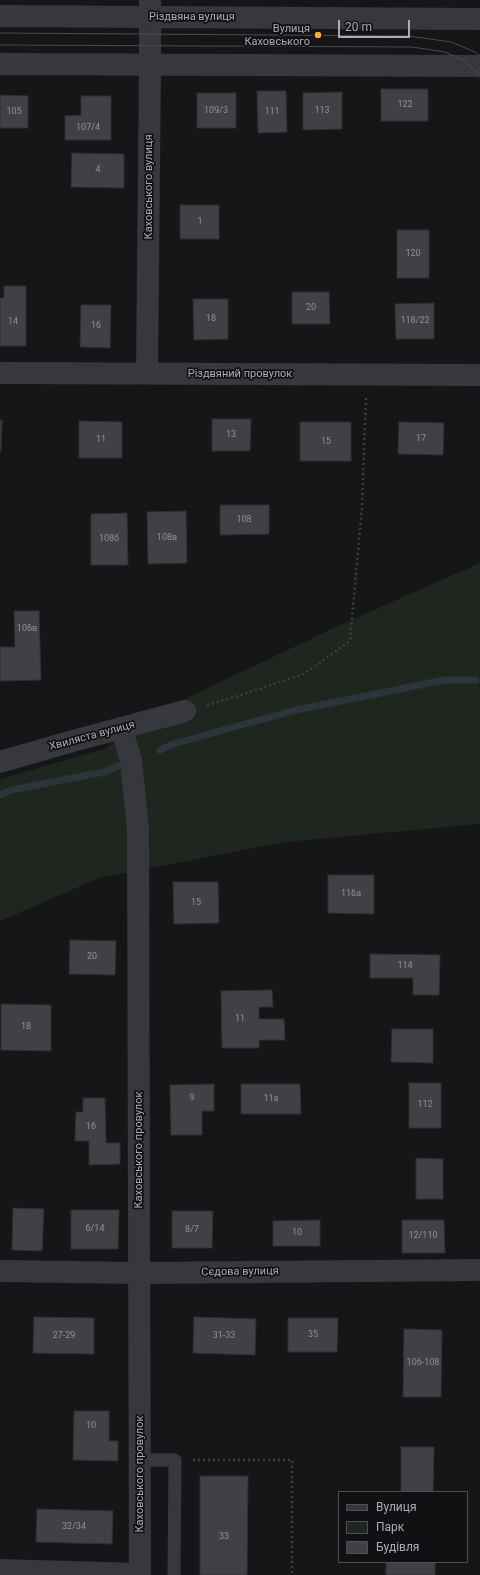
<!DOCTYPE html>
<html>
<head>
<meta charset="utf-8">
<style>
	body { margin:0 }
	#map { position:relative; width:480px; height:1575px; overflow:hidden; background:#161618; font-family:Roboto,sans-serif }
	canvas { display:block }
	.legend { position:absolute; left:338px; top:1491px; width:130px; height:72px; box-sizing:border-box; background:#111113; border:1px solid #4d4f55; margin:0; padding:5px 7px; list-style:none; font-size:12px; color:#a8adb8 }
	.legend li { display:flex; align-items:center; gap:8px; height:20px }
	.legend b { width:20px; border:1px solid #4d4f55 }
	.scale { position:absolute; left:338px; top:20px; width:72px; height:18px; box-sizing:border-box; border:2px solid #a8adb8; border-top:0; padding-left:5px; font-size:12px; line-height:14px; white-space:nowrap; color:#a8adb8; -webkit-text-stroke:3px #111113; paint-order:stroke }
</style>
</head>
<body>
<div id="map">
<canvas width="480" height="1575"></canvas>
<ul class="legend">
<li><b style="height:5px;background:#37383d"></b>Вулиця</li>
<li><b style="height:11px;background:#1e261f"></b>Парк</li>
<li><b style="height:11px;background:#404145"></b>Будівля</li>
</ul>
<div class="scale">20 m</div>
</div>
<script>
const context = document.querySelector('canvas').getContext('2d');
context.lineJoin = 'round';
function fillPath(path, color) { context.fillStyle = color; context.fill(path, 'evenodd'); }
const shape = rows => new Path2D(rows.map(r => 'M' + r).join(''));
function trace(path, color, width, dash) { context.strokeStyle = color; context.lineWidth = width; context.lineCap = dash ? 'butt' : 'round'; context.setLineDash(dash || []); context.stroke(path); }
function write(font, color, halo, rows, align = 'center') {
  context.font = font + ' Roboto,sans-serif'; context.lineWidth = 3.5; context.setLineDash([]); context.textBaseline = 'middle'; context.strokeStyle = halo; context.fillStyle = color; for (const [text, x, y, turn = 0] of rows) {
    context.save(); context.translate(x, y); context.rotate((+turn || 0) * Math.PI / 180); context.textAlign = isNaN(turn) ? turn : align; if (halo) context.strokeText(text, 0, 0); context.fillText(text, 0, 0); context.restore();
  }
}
fillPath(shape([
	[480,563,480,824,285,842,99,878,0,921,0,779,104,749,193,695,340,625]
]), '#1e261f');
trace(shape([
	[160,750,173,744,296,710,444,680,476,680],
	[0,795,12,790,104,772,121,765]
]), '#2c353c', 7);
const building = shape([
	[381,89,428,89,428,121,381,121,381,89],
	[257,91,286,91,287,132,258,133,257,91],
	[342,92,342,129,303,130,303,93,342,92],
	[197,93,236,93,236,128,197,128,197,93],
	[0,95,28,96,28,128,0,128,0,95],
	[81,96,111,96,111,140,65,140,65,116,81,115,81,96],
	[72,153,124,154,124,188,71,187,72,153],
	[180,205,219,205,219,239,180,239,180,205],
	[397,230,429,230,429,278,397,278,397,230],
	[4,286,26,286,26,346,0,346,0,298,4,298,4,286],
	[292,292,329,292,330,324,292,324,292,292],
	[193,299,228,299,228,339,194,340,193,299],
	[434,303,434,339,396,339,395,304,434,303],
	[81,305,111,305,110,348,80,347,81,305],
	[212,419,251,419,250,451,212,451,212,419],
	[0,420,2,420,1,451,0,451,0,420],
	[79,421,122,422,122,458,79,458,79,421],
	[300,422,351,422,351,461,300,461,300,422],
	[399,422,444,423,443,455,398,454,399,422],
	[220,505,269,505,269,534,220,535,220,505],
	[186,511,187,563,148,564,147,512,186,511],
	[127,513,128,565,91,565,91,514,127,513],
	[14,611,39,611,41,680,0,681,0,647,15,647,14,611],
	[328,875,374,875,374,914,328,913,328,875],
	[173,882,218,882,219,923,174,924,173,882],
	[70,940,116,941,115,975,69,974,70,940],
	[370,954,440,955,439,995,413,995,413,978,370,978,370,954],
	[272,990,273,1007,259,1007,259,1019,284,1019,285,1040,259,1040,259,1048,222,1048,221,991,272,990],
	[1,1004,51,1005,51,1051,1,1050,1,1004],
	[392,1029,433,1029,433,1063,391,1062,392,1029],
	[409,1083,441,1083,441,1128,409,1128,409,1083],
	[214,1084,214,1111,202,1111,202,1135,171,1135,170,1085,214,1084],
	[241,1084,300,1084,301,1114,241,1114,241,1084],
	[83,1098,105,1098,106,1143,120,1143,120,1164,89,1165,89,1141,75,1141,76,1112,83,1112,83,1098],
	[416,1158,443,1159,443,1199,416,1199,416,1158],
	[13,1208,44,1209,42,1251,12,1250,13,1208],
	[71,1210,119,1210,118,1249,71,1249,71,1210],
	[172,1211,213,1211,212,1248,172,1248,172,1211],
	[320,1220,320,1246,273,1246,273,1221,320,1220],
	[402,1220,444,1220,445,1253,402,1253,402,1220],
	[34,1317,94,1318,94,1354,33,1353,34,1317],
	[194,1317,256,1319,255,1355,193,1353,194,1317],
	[288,1318,338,1318,337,1352,288,1352,288,1318],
	[404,1329,442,1330,441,1397,403,1397,404,1329],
	[74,1411,109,1411,109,1441,118,1441,118,1461,73,1460,74,1411],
	[401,1447,434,1447,433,1492,401,1492,401,1447],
	[200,1476,248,1476,247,1575,200,1575,200,1476],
	[37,1509,113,1511,112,1544,36,1542,37,1509],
	[386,1562,435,1562,435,1575,386,1575,386,1562]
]);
fillPath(building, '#404145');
trace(building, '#303034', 1);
trace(shape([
	[207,705,241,695,304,674,350,641,362,507,366,397],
	[193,1460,292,1460,292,1575]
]), '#3d3f44', 2.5, [2, 3]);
trace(shape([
	[140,1460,175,1460,174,1575]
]), '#37383d', 13);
trace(shape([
	[150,0,150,17],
	[0,373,480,375],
	[147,373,150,64],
	[121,728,131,760,138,829,140,1575],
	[0,762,73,741,185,711],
	[0,1271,139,1273,480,1270],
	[0,1570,140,1574]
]), '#37383d', 22);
trace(shape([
	[0,16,480,19],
	[0,64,480,66],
	[150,64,150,17]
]), '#37383d', 22);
trace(shape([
	[0,33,409,36,451,42,475,52,480,56],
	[0,45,412,47,445,52,465,61,469,66,480,74]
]), '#4a4c52', 1);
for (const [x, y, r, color] of [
	[318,35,4,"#f2b134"]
]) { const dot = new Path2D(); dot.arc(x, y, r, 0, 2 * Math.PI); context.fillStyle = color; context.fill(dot); trace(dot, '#111113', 1.5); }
write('9px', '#8e929b', null, [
	["122",405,105],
	["109/3",216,111],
	["113",322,111],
	["105",14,112],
	["111",272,112],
	["107/4",88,128],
	["4",98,170],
	["1",200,222],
	["120",413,254],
	["20",311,308],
	["18",211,319],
	["118/22",415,321],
	["14",13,322],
	["16",96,326],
	["13",231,435],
	["17",421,439],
	["11",101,440],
	["15",326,442],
	["108",244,520],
	["108в",167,538],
	["108б",109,539],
	["106в",27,629],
	["116а",351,894],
	["15",196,903],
	["20",92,957],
	["114",405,966],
	["11",240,1019],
	["18",26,1027],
	["9",192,1098],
	["11а",271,1099],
	["112",425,1105],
	["16",91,1127],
	["6/14",95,1229],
	["8/7",192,1230],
	["10",297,1233],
	["12/110",423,1236],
	["35",313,1335],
	["27-29",64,1336],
	["31-33",224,1336],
	["106-108",423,1363],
	["10",91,1426],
	["32/34",74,1527],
	["33",224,1537]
]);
write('11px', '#a8adb8', '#111113', [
	["Різдвяна вулиця",192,17],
	["Каховського вулиця",149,187,-90],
	["Різдвяний провулок",240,374],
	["Хвиляста вулиця",92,736,-15],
	["Каховського провулок",139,1150,-90],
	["Сєдова вулиця",240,1272,-1],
	["Каховського провулок",140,1474,-90]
]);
write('11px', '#a8adb8', '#111113', [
	["Вулиця",310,29],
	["Каховського",310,42]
], 'right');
</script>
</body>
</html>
